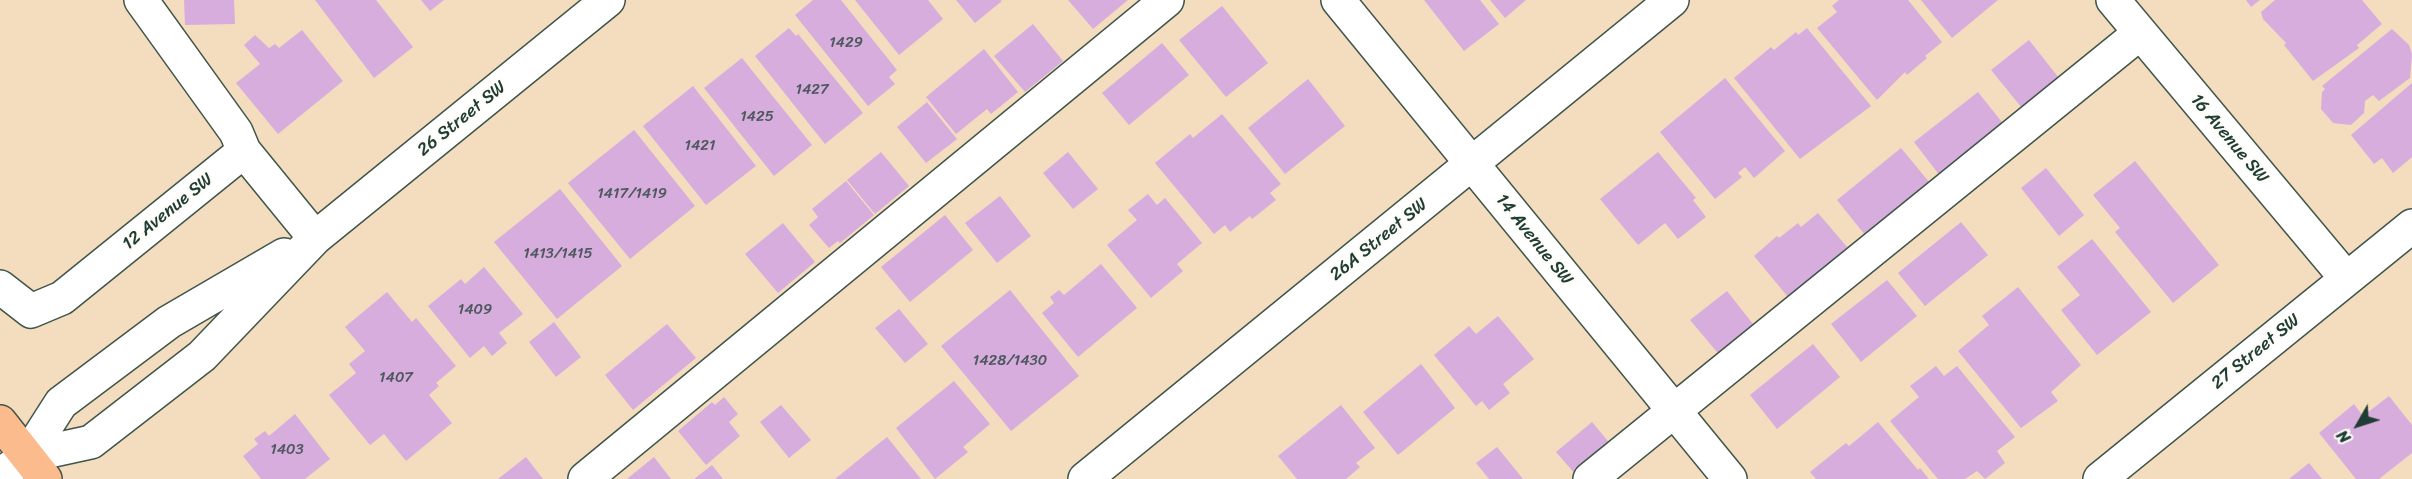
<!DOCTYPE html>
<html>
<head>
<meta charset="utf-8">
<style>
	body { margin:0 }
	#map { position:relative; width:2412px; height:479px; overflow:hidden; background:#f4dcbe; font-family:Sriracha,sans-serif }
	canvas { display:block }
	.north { position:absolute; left:2328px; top:395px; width:60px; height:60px; -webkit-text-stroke:4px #fdfcf7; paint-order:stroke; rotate:231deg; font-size:16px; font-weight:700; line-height:24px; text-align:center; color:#1f3d34 }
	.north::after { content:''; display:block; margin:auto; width:21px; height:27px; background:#1f3d34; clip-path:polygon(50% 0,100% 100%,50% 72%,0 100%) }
</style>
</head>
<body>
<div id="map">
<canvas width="2412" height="479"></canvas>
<div class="north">N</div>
</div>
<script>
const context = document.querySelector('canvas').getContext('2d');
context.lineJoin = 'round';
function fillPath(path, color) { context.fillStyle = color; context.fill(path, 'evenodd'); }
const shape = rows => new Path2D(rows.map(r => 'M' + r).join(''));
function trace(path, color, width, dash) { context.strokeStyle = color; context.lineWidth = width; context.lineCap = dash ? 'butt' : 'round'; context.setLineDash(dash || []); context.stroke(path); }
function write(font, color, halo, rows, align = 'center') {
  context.font = font + ' Sriracha,sans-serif'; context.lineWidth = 5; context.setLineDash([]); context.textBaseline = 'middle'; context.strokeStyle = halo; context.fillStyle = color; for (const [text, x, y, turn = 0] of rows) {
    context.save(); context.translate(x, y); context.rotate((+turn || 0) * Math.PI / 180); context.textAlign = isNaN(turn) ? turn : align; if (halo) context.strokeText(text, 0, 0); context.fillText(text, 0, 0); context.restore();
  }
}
fillPath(shape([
	[184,0,234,0,235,24,185,25],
	[315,0,376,0,413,47,374,78],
	[421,0,444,0,430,11],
	[813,0,841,0,897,70,889,77,895,84,868,106,795,15],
	[855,0,928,0,943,19,899,55],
	[956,0,1000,0,1002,1,975,23],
	[1068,0,1128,0,1093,29],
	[1424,0,1480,0,1499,24,1464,51],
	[1490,0,1526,0,1505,18],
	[1839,0,1908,0,1942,42,1925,56,1927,58,1907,75,1905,72,1877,100,1817,28,1837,12,1832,6],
	[1921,0,1998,0,1952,38],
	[2246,0,2260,0,2251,7],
	[2275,0,2362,0,2382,24,2357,45,2359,48,2313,81,2284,45,2286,43,2263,19,2261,12],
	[1222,6,1268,63,1226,97,1179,40],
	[1033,24,1063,61,1025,92,994,56],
	[789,28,796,36,798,34,863,113,825,144,755,56],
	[1807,28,1871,106,1800,159,1734,78,1771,47,1774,50,1796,32,1798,35],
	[2392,29,2409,45,2412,54,2410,78,2379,101,2373,95,2365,101,2364,113,2351,125,2333,123,2321,109,2322,92,2325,89,2322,86],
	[302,30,343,81,278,134,236,83,260,64,244,45,255,35,269,48,275,44,279,48],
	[2029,40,2059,78,2022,108,1991,70],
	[1162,43,1189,75,1129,125,1102,93],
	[984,49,1018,92,991,114,987,109,956,134,926,97],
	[742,58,812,145,774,176,704,88],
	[1725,78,1785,151,1754,178,1745,167,1738,173,1742,177,1715,199,1660,132],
	[1308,79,1345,126,1285,174,1248,128],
	[2412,83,2412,157,2393,173,2382,158,2374,164,2351,135],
	[693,86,756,166,706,205,643,126],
	[1978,92,2005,126,1940,176,1914,142],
	[927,102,957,139,926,163,897,127],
	[1222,114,1281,184,1270,193,1276,200,1252,219,1250,216,1230,232,1225,225,1214,234,1155,163,1190,134,1193,138],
	[634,130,695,206,630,259,568,183],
	[1901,148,1930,183,1865,235,1837,200],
	[881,152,909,186,875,214,847,180],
	[1068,152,1098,189,1073,209,1043,173],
	[1658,152,1696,198,1693,200,1706,217,1678,239,1665,223,1638,245,1600,199],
	[2135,161,2219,265,2173,303,2115,232,2120,228,2093,195],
	[2046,168,2084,215,2059,236,2021,188],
	[846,181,874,215,840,243,838,241,829,248,809,225,818,217,812,209],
	[560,189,622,266,557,319,494,242],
	[1148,194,1157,205,1165,198,1202,243,1177,264,1183,271,1151,298,1107,245,1137,220,1128,210],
	[1000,196,1031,236,997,263,965,223],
	[1818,213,1848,248,1788,297,1754,256,1777,236,1779,238,1798,223,1801,227],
	[945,215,973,250,910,302,881,267],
	[1961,222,1988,255,1925,306,1898,273],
	[783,223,815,262,778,293,745,254],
	[2092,239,2151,312,2097,355,2061,310,2080,295,2057,267],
	[1101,264,1137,308,1078,357,1042,313,1054,303,1050,297,1059,290,1064,295],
	[484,267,523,314,499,333,507,343,492,356,484,346,470,358,428,306,461,279,465,284],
	[1887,280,1917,316,1861,362,1831,324],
	[2018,287,2081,365,2051,392,2058,401,2021,428,1958,351,1989,325,1982,316],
	[1010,290,1079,376,1011,431,941,346],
	[1727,291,1757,329,1722,358,1690,320],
	[387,292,412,322,416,318,456,366,436,383,439,386,429,395,452,423,406,461,384,434,370,445,329,395,356,373,349,364,365,351,345,327],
	[899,309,928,344,905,363,875,328],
	[1498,316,1534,359,1503,384,1510,393,1489,410,1482,401,1476,406,1434,355,1469,326,1476,334],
	[554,322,581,357,556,377,529,342],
	[667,324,696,358,633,410,605,375],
	[1813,344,1840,377,1777,429,1750,395],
	[1421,364,1455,408,1398,455,1363,412],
	[1936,366,1944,376,1957,366,2015,437,1997,451,2005,463,1985,479,1977,471,1965,479,1938,479,1890,421,1919,397,1910,386],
	[954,381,990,424,963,447,968,452,935,479,896,428],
	[2389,396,2412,425,2412,453,2379,479,2356,479,2319,433,2354,404,2363,416],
	[724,397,738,414,729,422,740,436,706,465,678,431,712,402,715,405],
	[781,405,811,440,789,458,760,422],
	[1341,405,1375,448,1356,463,1360,467,1346,479,1297,479,1278,456],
	[295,414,330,459,305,479,261,479,243,456,258,444,254,439,265,431,269,436],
	[1592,422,1612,446,1576,475,1556,452],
	[1878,422,1918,470,1920,468,1929,479,1816,479,1810,472,1846,443,1849,446],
	[887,437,921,479,835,479,872,449],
	[1497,447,1523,479,1489,479,1476,463],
	[526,457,543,479,498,479],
	[654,457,671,479,627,479],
	[2309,463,2322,479,2289,479],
	[712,465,723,479,694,479]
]), '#d7adde');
const minor = shape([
	[141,0,236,132,244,151,315,238],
	[1338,0,1730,479],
	[2113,0,2346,278],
	[0,287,31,311,62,298,244,151],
	[27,456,91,442,202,356,315,238,608,0],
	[0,475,27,456,61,403,169,322,284,255],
	[585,479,1167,0],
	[1085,479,1672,0],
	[1590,479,2140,33],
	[2100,479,2412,226]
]);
const major = shape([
	[0,422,45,479]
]);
trace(minor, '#3f5549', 36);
trace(major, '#3f5549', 36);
trace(minor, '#fff', 33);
trace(major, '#fbbb8c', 33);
write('15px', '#4d595e', null, [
	["1429",846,43],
	["1427",812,90],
	["1425",757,117],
	["1421",700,146],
	["1417/1419",632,194],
	["1413/1415",558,254],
	["1409",475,310],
	["1428/1430",1010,361],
	["1407",396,378],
	["1403",287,450]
]);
write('18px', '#1f3d34', '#fdfcf7', [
	["26 Street SW",462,119,-39],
	["16 Avenue SW",2229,139,50],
	["12 Avenue SW",168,212,-39],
	["26A Street SW",1379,240,-39],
	["14 Avenue SW",1534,240,51],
	["27 Street SW",2256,352,-39]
]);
</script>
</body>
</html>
